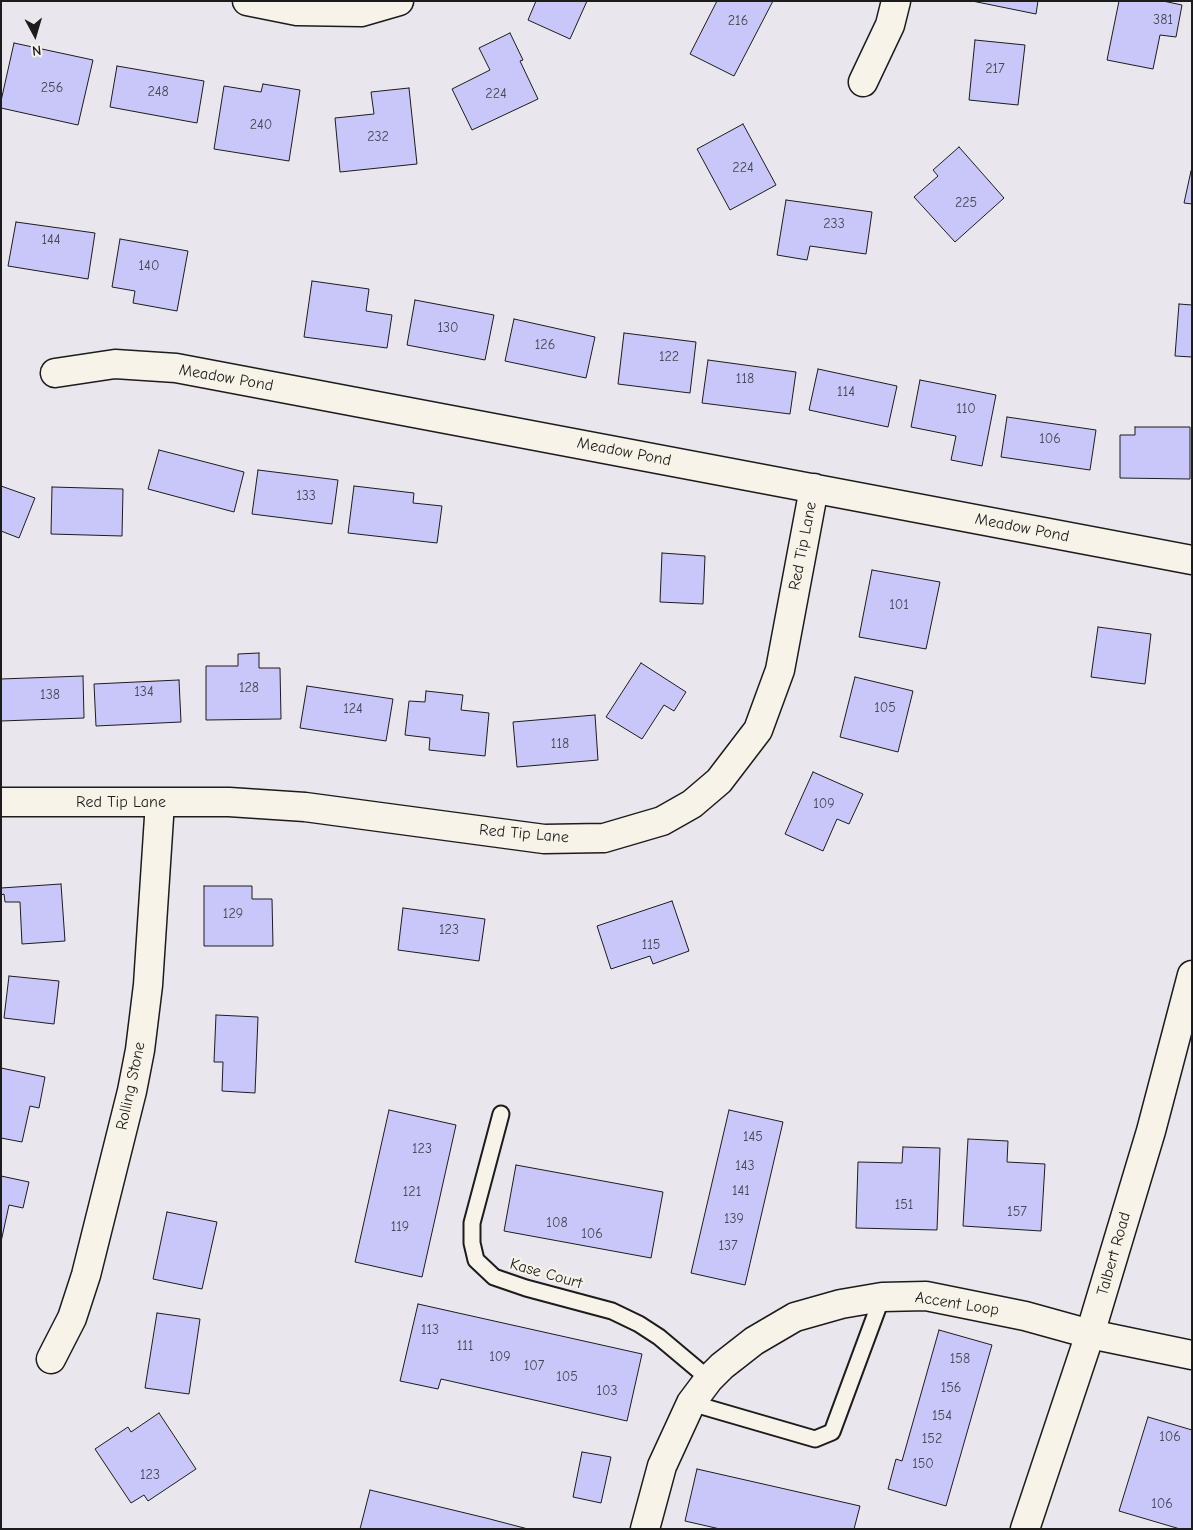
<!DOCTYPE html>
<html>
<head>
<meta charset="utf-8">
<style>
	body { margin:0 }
	#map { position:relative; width:1193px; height:1530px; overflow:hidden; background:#e9e6ed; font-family:"Comic Neue",sans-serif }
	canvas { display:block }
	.frame { position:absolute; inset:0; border:2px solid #1c1c1c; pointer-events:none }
	.north { position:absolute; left:10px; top:10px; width:50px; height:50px; -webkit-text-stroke:4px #f7f3e8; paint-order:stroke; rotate:174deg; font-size:14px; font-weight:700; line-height:20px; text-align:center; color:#1c1c1c }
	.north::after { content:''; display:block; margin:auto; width:18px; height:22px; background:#1c1c1c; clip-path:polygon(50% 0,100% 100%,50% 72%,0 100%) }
</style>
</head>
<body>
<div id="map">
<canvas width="1193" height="1530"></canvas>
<div class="frame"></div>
<div class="north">N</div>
</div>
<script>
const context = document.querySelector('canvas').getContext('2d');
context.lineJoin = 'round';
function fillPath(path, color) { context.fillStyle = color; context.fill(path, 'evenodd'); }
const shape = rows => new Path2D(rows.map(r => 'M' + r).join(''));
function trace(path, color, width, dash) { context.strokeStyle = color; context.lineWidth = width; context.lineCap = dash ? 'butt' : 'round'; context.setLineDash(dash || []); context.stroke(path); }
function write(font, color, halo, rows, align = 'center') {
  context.font = font + ' "Comic Neue",sans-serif'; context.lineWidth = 4.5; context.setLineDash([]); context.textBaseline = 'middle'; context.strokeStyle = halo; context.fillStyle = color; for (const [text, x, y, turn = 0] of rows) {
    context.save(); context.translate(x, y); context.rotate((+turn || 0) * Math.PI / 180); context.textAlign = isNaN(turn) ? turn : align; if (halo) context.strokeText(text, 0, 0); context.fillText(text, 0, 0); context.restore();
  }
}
const building = shape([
	[536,1,587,1,570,39,528,20,536,1],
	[717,1,773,1,734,76,690,54,717,1],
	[972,1,1038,1,1036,14,972,1],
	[1119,1,1163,1,1182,5,1176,37,1160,35,1153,69,1107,60,1119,1],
	[510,33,523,60,520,61,538,99,472,130,452,89,490,70,479,48,510,33],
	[975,40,1025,45,1018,105,969,100,975,40],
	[14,43,93,60,78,125,1,108,1,101,14,43],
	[117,66,204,81,197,123,110,107,117,66],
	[263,84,300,90,289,161,214,149,224,86,261,92,263,84],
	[409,88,417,164,340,172,335,118,374,114,371,92,409,88],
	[743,124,776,185,730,210,697,149,743,124],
	[959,147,1004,198,955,242,914,197,938,176,933,170,959,147],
	[1191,171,1192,171,1192,204,1184,203,1191,171],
	[786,200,872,212,866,254,810,246,807,260,777,255,786,200],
	[16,222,95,233,88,279,8,266,16,222],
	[120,239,188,251,177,311,133,303,135,291,112,287,120,239],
	[312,281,369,289,366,311,392,315,387,348,304,337,312,281],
	[415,300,494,315,485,360,407,345,415,300],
	[1179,304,1192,305,1192,357,1175,356,1179,304],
	[514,319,595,337,586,378,505,361,514,319],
	[624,333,696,342,690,393,618,384,624,333],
	[708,360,796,372,790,414,702,403,708,360],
	[818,369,897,386,888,427,809,410,818,369],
	[920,380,996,395,982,466,951,460,956,436,911,427,920,380],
	[1007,417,1096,430,1090,470,1001,457,1007,417],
	[1135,427,1190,427,1190,479,1120,478,1120,435,1135,435,1135,427],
	[159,450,244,472,234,512,148,489,159,450],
	[258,470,338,480,332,524,252,514,258,470],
	[1,486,35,498,19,538,1,531,1,486],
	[354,486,414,493,413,503,442,506,437,543,348,533,354,486],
	[52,487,123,489,122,536,51,534,52,487],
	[662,553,705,556,703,604,660,602,662,553],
	[872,570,940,582,926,649,859,637,872,570],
	[1098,627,1151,634,1145,684,1091,677,1098,627],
	[259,653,259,668,280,668,281,719,206,720,206,666,238,666,238,654,259,653],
	[641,663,686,692,674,711,664,705,642,739,606,717,641,663],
	[83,676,84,718,1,721,1,679,83,676],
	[855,677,913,691,898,752,840,737,855,677],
	[179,680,181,722,96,726,94,684,179,680],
	[307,686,393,699,386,741,300,728,307,686],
	[426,691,463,695,461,710,489,713,485,756,429,750,430,738,405,735,409,701,425,702,426,691],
	[595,715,598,760,517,767,513,722,595,715],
	[813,772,863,794,849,824,837,819,823,851,785,834,813,772],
	[61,884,65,941,22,944,20,902,5,902,4,894,1,895,1,888,61,884],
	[204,886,252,886,252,899,272,899,273,946,204,946,204,886],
	[672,901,689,951,653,964,650,956,611,969,597,926,672,901],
	[403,908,485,919,479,961,398,950,403,908],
	[9,976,59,981,54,1024,4,1018,9,976],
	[216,1015,258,1017,255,1093,222,1091,223,1062,214,1062,216,1015],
	[1,1068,45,1077,39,1108,30,1106,22,1142,1,1138,1,1068],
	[389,1110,456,1125,422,1277,355,1262,389,1110],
	[729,1110,783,1122,745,1285,691,1273,729,1110],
	[968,1139,1008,1141,1007,1162,1045,1164,1041,1231,963,1226,968,1139],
	[903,1147,940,1148,937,1230,856,1228,858,1162,902,1163,903,1147],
	[516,1165,663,1192,651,1258,504,1231,516,1165],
	[1,1176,29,1182,23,1208,9,1205,1,1242,1,1176],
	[167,1212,217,1222,202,1289,153,1279,167,1212],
	[418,1304,642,1354,627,1421,441,1379,438,1389,400,1381,418,1304],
	[157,1313,200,1319,189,1394,145,1388,157,1313],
	[939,1330,992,1345,946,1506,888,1489,896,1459,902,1461,939,1330],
	[159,1413,196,1469,148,1501,144,1495,131,1503,95,1449,128,1427,131,1432,159,1413],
	[1148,1417,1192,1430,1192,1529,1180,1529,1119,1511,1148,1417],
	[582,1452,611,1457,601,1503,573,1497,582,1452],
	[697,1469,860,1506,854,1529,720,1529,685,1521,697,1469],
	[370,1490,486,1518,528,1529,360,1529,370,1490]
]);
fillPath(building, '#c9c7fa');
trace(building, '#1c1c1c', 1);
const service = shape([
	[501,1114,472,1223,472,1243,476,1260,494,1277,526,1288,612,1311,639,1324,659,1337,709,1379],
	[691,1403,815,1439,832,1432,882,1297]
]);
const minor = shape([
	[247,1,297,11,361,12,399,1],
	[863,82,890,25,896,1],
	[55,373,115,364,176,368,1192,560],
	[1,802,229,802,305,807,544,839,604,838,662,821,692,804,719,781,758,730,780,670,814,488],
	[51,1359,72,1318,86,1275,132,1091,140,1050,148,985,160,802],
	[645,1529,662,1466,691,1403,709,1379,722,1366,754,1341,795,1317,841,1304,882,1297,926,1296,1025,1316,1090,1334,1192,1355]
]);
const tertiary = shape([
	[1025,1529,1090,1334,1151,1131,1192,975]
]);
trace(service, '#1c1c1c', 19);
trace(minor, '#1c1c1c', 31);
trace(tertiary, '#1c1c1c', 31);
trace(service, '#f7f3e8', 15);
trace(minor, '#f7f3e8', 28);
trace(tertiary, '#f7f3e8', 28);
write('14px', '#474754', null, [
	["381",1163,20],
	["216",738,21],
	["217",995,69],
	["256",52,88],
	["248",158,92],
	["224",496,94],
	["240",261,125],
	["232",378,137],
	["224",743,168],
	["225",966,203],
	["233",834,224],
	["144",51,240],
	["140",149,266],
	["130",448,328],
	["126",545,345],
	["122",669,357],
	["118",745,379],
	["114",846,392],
	["110",966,409],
	["106",1050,439],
	["133",306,496],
	["101",899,605],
	["128",249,688],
	["134",144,692],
	["138",50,695],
	["105",885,708],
	["124",353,709],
	["118",560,744],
	["109",824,804],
	["129",233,914],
	["123",449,930],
	["115",651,945],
	["145",753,1137],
	["123",422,1149],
	["143",745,1166],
	["141",741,1191],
	["121",412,1192],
	["151",904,1205],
	["157",1017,1212],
	["139",734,1219],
	["108",557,1223],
	["119",400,1227],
	["106",592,1234],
	["137",728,1246],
	["113",430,1330],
	["111",465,1346],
	["109",500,1357],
	["158",960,1359],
	["107",534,1366],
	["105",567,1377],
	["156",951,1388],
	["103",607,1391],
	["154",942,1416],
	["106",1170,1437],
	["152",932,1439],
	["150",923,1464],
	["123",150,1475],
	["106",1162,1504]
]);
write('16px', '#1c1c1c', '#f7f3e8', [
	["Meadow Pond",226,378,10],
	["Meadow Pond",624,452,11],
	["Meadow Pond",1022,528,11],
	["Red Tip Lane",803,546,-79],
	["Red Tip Lane",121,802],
	["Red Tip Lane",524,834,5],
	["Rolling Stone",131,1086,-78],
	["Talbert Road",1114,1254,-74],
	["Kase Court",546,1274,16],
	["Accent Loop",957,1304,9]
]);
</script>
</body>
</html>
